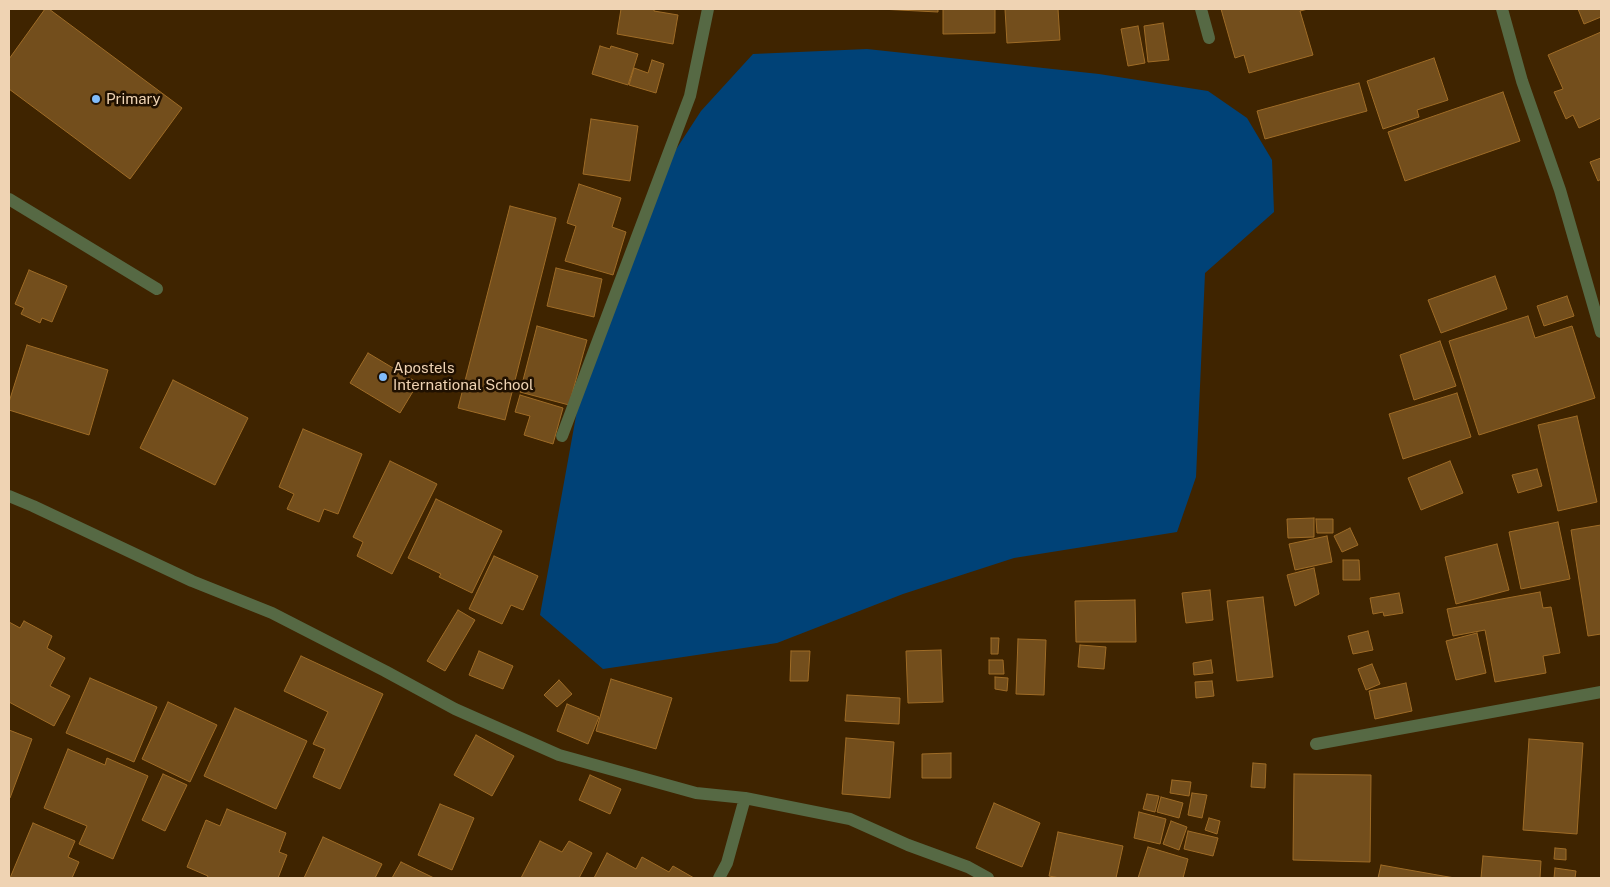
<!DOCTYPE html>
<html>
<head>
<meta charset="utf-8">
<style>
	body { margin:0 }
	#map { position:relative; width:1610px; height:887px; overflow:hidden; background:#3f2400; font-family:"Public Sans",sans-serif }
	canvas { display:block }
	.frame { position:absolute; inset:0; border:10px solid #efd3b3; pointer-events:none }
</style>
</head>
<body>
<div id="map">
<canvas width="1610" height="887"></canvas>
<div class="frame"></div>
</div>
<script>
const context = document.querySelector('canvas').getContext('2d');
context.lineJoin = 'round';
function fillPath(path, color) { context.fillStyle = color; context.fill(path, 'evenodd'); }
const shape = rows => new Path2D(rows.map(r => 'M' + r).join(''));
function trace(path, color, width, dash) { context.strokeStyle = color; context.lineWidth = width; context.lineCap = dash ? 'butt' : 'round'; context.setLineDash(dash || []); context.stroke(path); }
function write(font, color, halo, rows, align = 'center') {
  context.font = font + ' "Public Sans",sans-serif'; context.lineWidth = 5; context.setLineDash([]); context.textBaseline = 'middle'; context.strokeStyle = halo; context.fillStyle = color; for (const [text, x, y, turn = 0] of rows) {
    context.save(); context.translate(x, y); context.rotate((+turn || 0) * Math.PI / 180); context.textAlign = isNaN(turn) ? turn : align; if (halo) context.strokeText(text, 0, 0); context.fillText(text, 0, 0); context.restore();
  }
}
fillPath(shape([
	[867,49,1099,74,1208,91,1247,118,1272,160,1274,212,1205,273,1196,477,1177,532,1014,558,903,594,777,643,603,669,540,615,578,405,662,171,701,111,753,54]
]), '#004277');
const building = shape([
	[45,9,49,9,182,108,130,179,9,89,9,59,45,9],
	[621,9,654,9,654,11,678,15,673,44,617,34,621,9],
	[879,9,938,9,938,12,879,9],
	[943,9,995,9,995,33,943,34,943,9],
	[1005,9,1058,9,1060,40,1007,43,1005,9],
	[1221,9,1308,9,1300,11,1313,55,1249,73,1244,55,1235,58,1221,9],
	[1578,9,1601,9,1601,17,1584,24,1578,9],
	[1163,23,1169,60,1148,62,1144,26,1163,23],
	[1138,26,1145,63,1128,66,1121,29,1138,26],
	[1601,32,1601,118,1579,128,1573,115,1566,119,1554,92,1563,89,1548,55,1601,32],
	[600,46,610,49,611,46,638,54,628,85,592,74,600,46],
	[1434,58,1448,100,1417,110,1419,117,1383,129,1367,81,1434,58],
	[652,60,664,64,656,93,629,85,634,68,648,73,652,60],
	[1359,83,1367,111,1265,139,1257,111,1359,83],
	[1503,92,1520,141,1405,181,1388,132,1503,92],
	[591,119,638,126,630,181,583,174,591,119],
	[1601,158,1601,179,1598,181,1590,162,1601,158],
	[579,184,621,198,612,227,626,232,613,275,565,261,576,226,567,223,579,184],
	[510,206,556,218,505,420,458,408,510,206],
	[556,268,602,279,594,317,547,306,556,268],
	[29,270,67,286,52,322,42,318,40,323,21,314,24,308,15,304,29,270],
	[1495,276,1507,309,1441,333,1428,300,1495,276],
	[1567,296,1574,316,1544,326,1537,306,1567,296],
	[1528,316,1535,338,1572,326,1595,398,1479,435,1449,341,1528,316],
	[537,326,587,340,569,405,520,392,537,326],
	[1440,341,1456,386,1414,400,1400,355,1440,341],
	[27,345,108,370,89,435,9,410,9,402,27,345],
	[368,353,418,383,400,413,350,383,368,353],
	[173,380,248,418,215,485,140,448,173,380],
	[1457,393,1471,437,1403,459,1389,414,1457,393],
	[520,395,563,408,553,444,524,435,530,416,515,412,520,395],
	[1577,416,1597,502,1558,511,1538,425,1577,416],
	[303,429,362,454,338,514,324,509,319,522,287,509,294,494,279,487,303,429],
	[390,461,437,484,392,574,357,556,363,542,353,537,390,461],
	[1450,461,1463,493,1421,510,1408,478,1450,461],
	[1537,469,1542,486,1518,493,1512,475,1537,469],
	[436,499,502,531,472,593,439,577,441,574,408,558,436,499],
	[1314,518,1314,537,1288,538,1287,519,1314,518],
	[1316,519,1333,519,1333,533,1317,533,1316,519],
	[1558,522,1570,579,1521,589,1509,532,1558,522],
	[1601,525,1601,634,1588,636,1571,530,1601,525],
	[1350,528,1358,545,1342,552,1334,536,1350,528],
	[1327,536,1332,562,1295,570,1289,544,1327,536],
	[1497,544,1509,590,1456,604,1445,557,1497,544],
	[494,556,538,576,523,610,511,605,502,624,469,609,494,556],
	[1343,560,1359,560,1360,580,1343,580,1343,560],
	[1314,568,1319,594,1295,606,1287,575,1314,568],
	[1210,590,1213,620,1186,623,1182,593,1210,590],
	[1540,592,1543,608,1551,607,1560,653,1543,656,1546,673,1495,682,1485,630,1453,636,1447,609,1540,592],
	[1399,593,1403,613,1384,616,1383,612,1373,614,1370,598,1399,593],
	[1263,597,1273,677,1237,681,1227,601,1263,597],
	[1135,600,1136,642,1076,642,1075,601,1135,600],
	[458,610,475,620,445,671,427,661,458,610],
	[24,621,52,636,47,648,65,658,50,686,70,696,54,726,9,702,9,622,20,628,24,621],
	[1368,631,1373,650,1353,654,1348,636,1368,631],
	[1477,633,1486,673,1456,680,1446,641,1477,633],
	[991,638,999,638,998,654,991,654,991,638],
	[1018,639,1046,640,1044,695,1016,694,1018,639],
	[1080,645,1106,647,1104,669,1078,667,1080,645],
	[941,650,943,702,908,703,906,651,941,650],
	[479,651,513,666,503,689,469,675,479,651],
	[791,651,810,651,808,681,790,681,791,651],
	[301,656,383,694,340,789,313,777,325,749,313,744,328,712,284,691,301,656],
	[989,660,1003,660,1004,674,989,674,989,660],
	[1211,660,1213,673,1194,675,1193,663,1211,660],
	[1372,664,1380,684,1366,690,1358,669,1372,664],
	[995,677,1008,678,1007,691,995,689,995,677],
	[90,678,157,707,134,762,66,733,90,678],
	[611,679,672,698,656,749,596,731,611,679],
	[559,680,572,694,557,707,544,695,559,680],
	[1212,681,1214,696,1196,698,1195,682,1212,681],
	[1406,683,1412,711,1375,719,1369,691,1406,683],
	[847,695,900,698,899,724,845,721,847,695],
	[168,702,217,725,190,782,142,759,168,702],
	[567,704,599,717,588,744,557,731,567,704],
	[235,708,307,741,276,809,204,776,235,708],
	[9,730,32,739,10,798,9,798,9,730],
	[476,735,514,756,492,796,454,775,476,735],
	[846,738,894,742,890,798,842,794,846,738],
	[1529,739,1583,743,1577,834,1523,830,1529,739],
	[68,749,105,765,107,758,148,776,113,859,79,844,87,826,44,808,68,749],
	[951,753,951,778,922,778,922,754,951,753],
	[1253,763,1266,764,1265,788,1251,787,1253,763],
	[163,774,187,785,165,831,142,820,163,774],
	[1294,774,1371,775,1370,862,1293,860,1294,774],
	[590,775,621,789,610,814,579,800,590,775],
	[1172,780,1191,782,1189,796,1170,793,1172,780],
	[1192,793,1207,795,1202,818,1188,815,1192,793],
	[1147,794,1159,796,1155,812,1143,809,1147,794],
	[1161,797,1183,803,1179,818,1157,812,1161,797],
	[994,803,1040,823,1022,867,976,848,994,803],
	[440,804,474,818,452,870,418,855,440,804],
	[227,809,286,833,279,852,287,855,278,878,207,878,208,876,187,867,206,820,220,826,227,809],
	[1139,812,1166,819,1160,844,1134,838,1139,812],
	[1209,818,1220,821,1217,834,1205,830,1209,818],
	[1171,821,1187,827,1179,850,1163,844,1171,821],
	[33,823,75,841,68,857,79,862,72,878,10,878,33,823],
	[1188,831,1218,838,1213,856,1184,849,1188,831],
	[1058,832,1123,846,1116,878,1060,878,1049,876,1058,832],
	[323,837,382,864,375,878,304,878,323,837],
	[540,841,562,852,569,841,592,853,579,878,521,878,540,841],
	[1148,847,1188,859,1183,878,1138,878,1148,847],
	[1555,848,1566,849,1566,860,1554,859,1555,848],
	[607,853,636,869,642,857,669,872,673,866,694,878,594,878,607,853],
	[1483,856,1541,861,1540,878,1481,878,1483,856],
	[401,862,434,878,392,878,401,862],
	[1381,865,1443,876,1455,878,1378,878,1381,865],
	[1555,868,1576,871,1575,878,1554,878,1555,868]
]);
fillPath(building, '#734e1c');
trace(building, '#9f6c26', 1);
trace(shape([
	[1201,9,1209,38],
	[9,199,157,289]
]), '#566944', 12);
trace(shape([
	[1502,9,1522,81,1560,190,1601,332],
	[562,436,690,96,708,9],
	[9,496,33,506,192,581,272,613,385,671,455,709,559,755,696,793,745,798,850,819,908,845,968,867,988,878],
	[1316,744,1601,692],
	[719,878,727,863,745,798]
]), '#566944', 12);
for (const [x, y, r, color] of [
	[96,99,5,"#81bcfa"],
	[383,377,5,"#81bcfa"]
]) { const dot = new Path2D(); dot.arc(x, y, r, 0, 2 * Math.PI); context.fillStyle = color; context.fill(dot); trace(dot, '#1f1000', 2); }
write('15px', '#efd3b3', '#1f1000', [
	["Primary",106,99],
	["Apostels",393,368],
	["International School",393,385]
], 'left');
</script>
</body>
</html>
